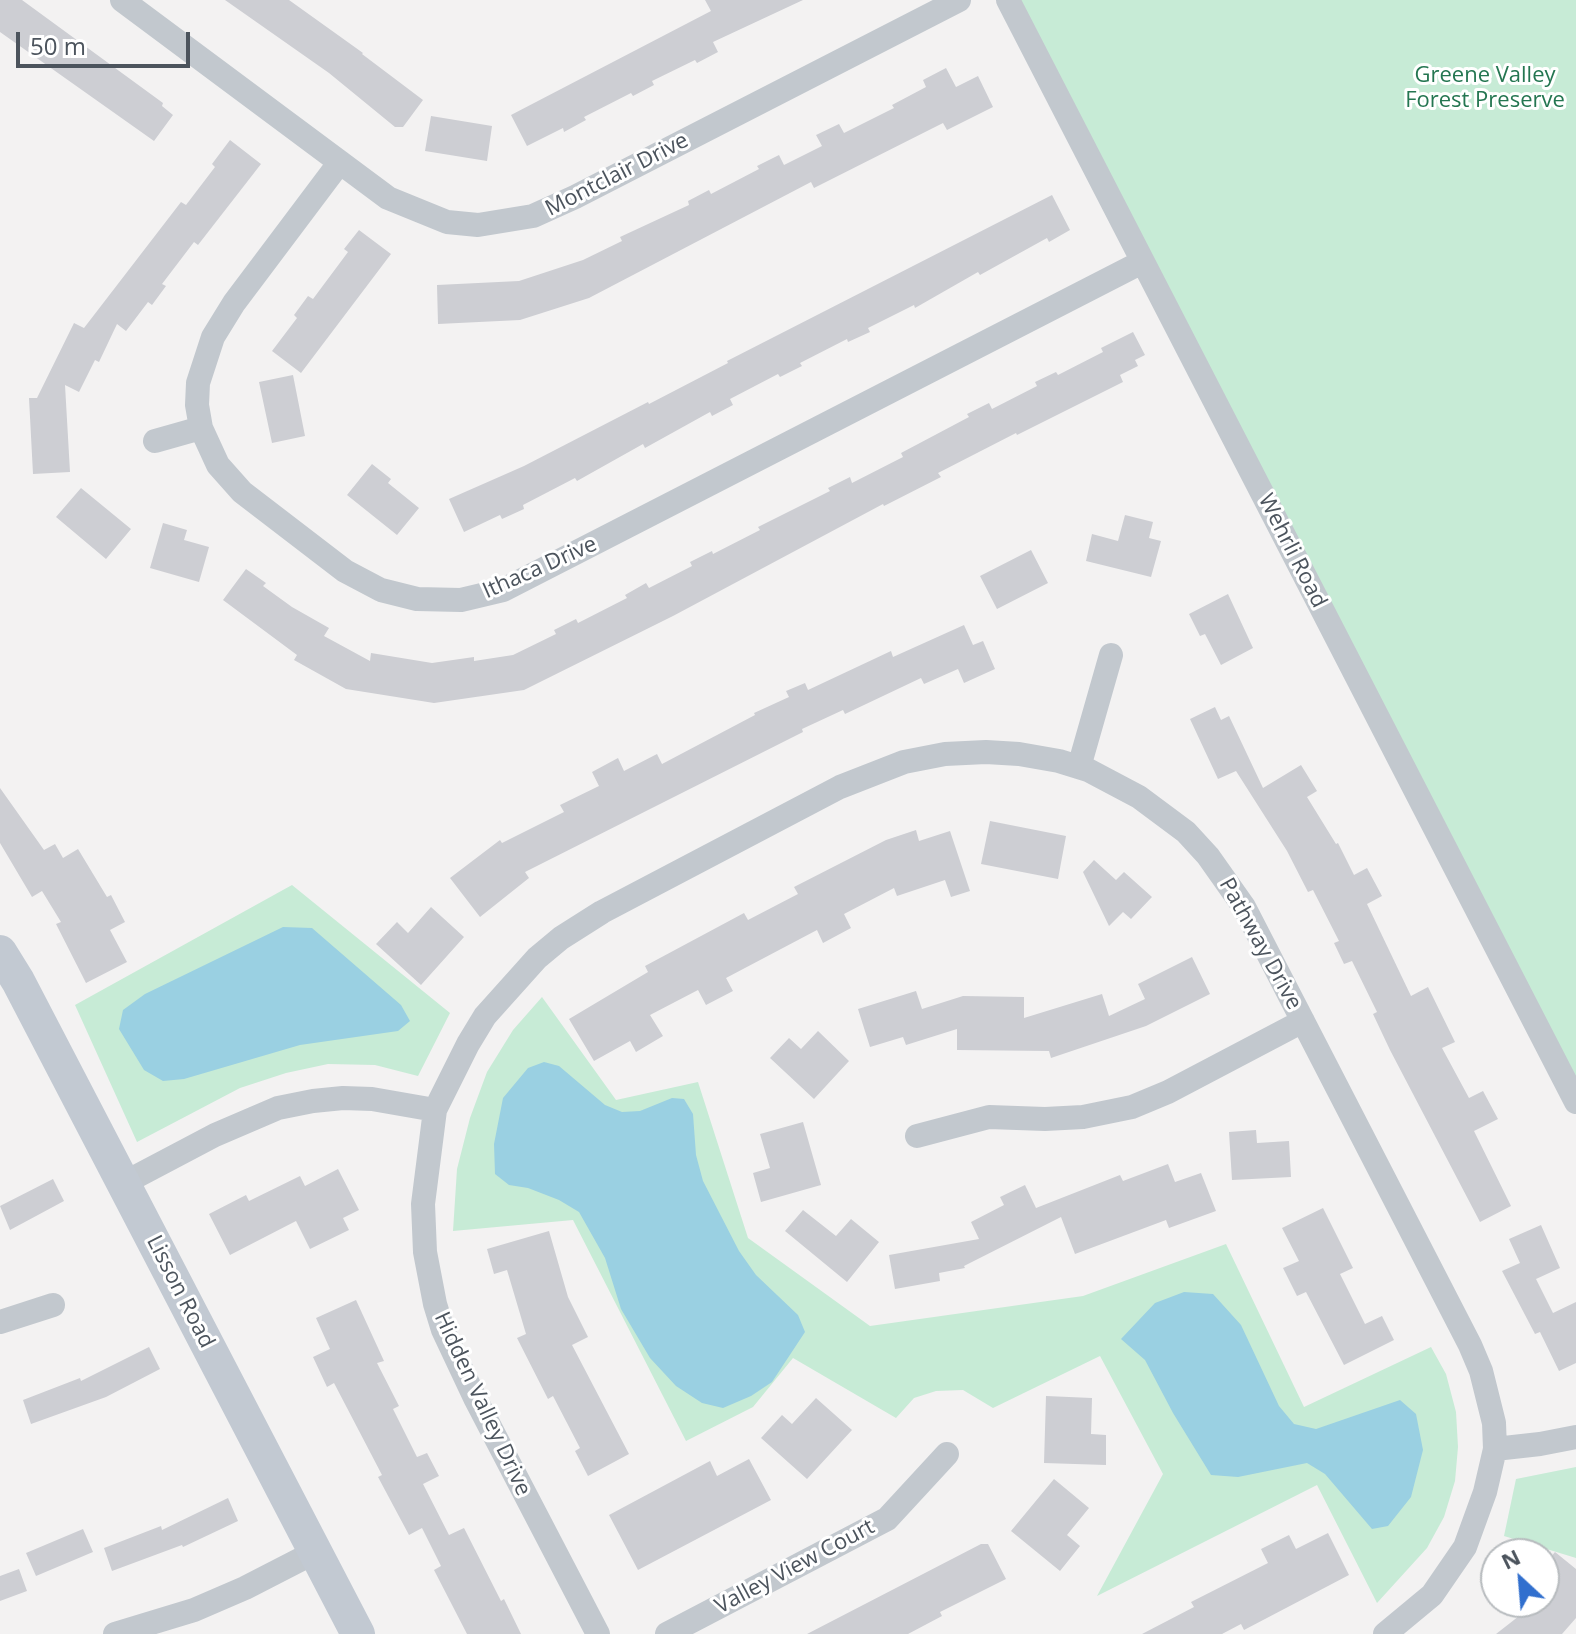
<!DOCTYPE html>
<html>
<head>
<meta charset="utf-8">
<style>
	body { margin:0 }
	#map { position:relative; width:1576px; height:1634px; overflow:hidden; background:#f3f2f2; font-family:"Open Sans",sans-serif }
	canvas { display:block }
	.north { position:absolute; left:1480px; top:1538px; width:80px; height:80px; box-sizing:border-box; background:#fff; border:2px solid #b7bbbe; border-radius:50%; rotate:334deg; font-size:22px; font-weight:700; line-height:32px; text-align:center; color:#4c545d }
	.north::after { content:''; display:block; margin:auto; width:28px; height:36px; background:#316fce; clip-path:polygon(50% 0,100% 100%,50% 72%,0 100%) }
	.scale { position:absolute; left:16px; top:32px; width:174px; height:36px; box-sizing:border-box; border:4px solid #4c545d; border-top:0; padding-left:10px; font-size:24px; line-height:28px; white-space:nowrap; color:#4c545d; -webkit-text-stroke:6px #fff; paint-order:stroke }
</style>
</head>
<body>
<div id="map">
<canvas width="1576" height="1634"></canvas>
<div class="north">N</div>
<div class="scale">50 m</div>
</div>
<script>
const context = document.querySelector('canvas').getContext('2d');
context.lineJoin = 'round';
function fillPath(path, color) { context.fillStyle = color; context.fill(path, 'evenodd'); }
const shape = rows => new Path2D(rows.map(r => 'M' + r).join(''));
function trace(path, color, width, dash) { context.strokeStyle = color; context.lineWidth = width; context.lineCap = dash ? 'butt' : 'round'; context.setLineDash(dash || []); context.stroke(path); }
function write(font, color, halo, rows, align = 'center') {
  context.font = font + ' "Open Sans",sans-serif'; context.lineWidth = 6; context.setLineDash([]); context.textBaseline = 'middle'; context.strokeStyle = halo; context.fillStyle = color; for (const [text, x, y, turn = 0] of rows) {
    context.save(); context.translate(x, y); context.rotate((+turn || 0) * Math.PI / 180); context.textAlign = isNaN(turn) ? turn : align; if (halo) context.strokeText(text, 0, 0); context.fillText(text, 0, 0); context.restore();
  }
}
fillPath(shape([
	[1008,0,1576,0,1576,1102],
	[292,885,450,1013,418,1076,375,1065,328,1064,286,1073,240,1088,137,1142,75,1005],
	[542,997,616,1100,698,1082,748,1238,870,1326,1083,1296,1226,1244,1304,1407,1431,1347,1446,1374,1456,1412,1458,1447,1455,1481,1444,1517,1427,1548,1377,1603,1317,1485,1097,1596,1163,1474,1100,1356,993,1408,963,1390,936,1391,914,1398,896,1418,793,1358,753,1407,686,1441,573,1220,453,1231,457,1169,470,1118,487,1072,513,1030],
	[1576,1467,1576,1558,1504,1536,1516,1479]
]), '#c7ebd6');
fillPath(shape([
	[283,927,312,928,401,1005,410,1021,398,1031,300,1045,184,1079,163,1081,144,1070,119,1029,123,1010,145,994],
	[544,1062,559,1066,605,1105,622,1112,640,1111,672,1098,684,1099,693,1114,696,1155,703,1181,739,1251,756,1275,798,1315,805,1332,772,1382,751,1396,723,1408,702,1403,676,1386,650,1358,621,1309,605,1258,579,1212,559,1200,528,1188,509,1185,495,1174,494,1144,503,1098,528,1068],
	[1184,1292,1213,1294,1241,1325,1279,1406,1294,1424,1316,1429,1400,1400,1416,1414,1423,1450,1411,1497,1388,1526,1372,1529,1325,1474,1307,1463,1238,1477,1211,1475,1173,1413,1145,1360,1121,1339,1155,1303]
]), '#9ad0e2');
fillPath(shape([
	[0,0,22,0,163,103,162,106,173,115,154,141,0,32],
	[225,0,289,0,363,53,362,54,423,100,403,127,395,127,329,73],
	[705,0,803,0,713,42,718,52,697,63,695,60,652,81,654,85,633,96,631,93,584,117,586,120,564,132,563,128,527,146,511,115,711,11],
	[946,68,956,87,978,76,993,107,947,130,943,123,814,188,811,182,589,298,520,320,438,324,437,285,519,281,583,260,622,241,620,237,689,205,688,201,709,190,711,194,759,169,757,166,779,155,784,165,822,146,816,135,839,124,844,133,894,108,892,105,926,87,923,80],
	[431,116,492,126,487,161,425,151],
	[230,140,261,164,198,245,194,242,162,284,166,286,152,305,148,302,126,331,117,324,99,362,95,360,79,392,65,385,70,472,33,474,29,398,37,398,74,323,84,328,181,202,186,205,215,167,212,164],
	[1052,195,1070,230,1049,242,1047,238,980,275,978,272,915,308,914,305,868,328,870,332,848,342,847,339,800,363,802,366,780,377,778,374,730,399,733,405,712,416,710,412,645,448,643,444,577,481,575,478,523,505,524,509,502,519,500,515,464,532,449,499,524,466,648,402,649,404,728,363,727,361],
	[359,230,391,254,301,373,272,351,297,318,294,315,308,296,313,299,348,252,344,249],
	[1133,332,1145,355,1135,360,1138,366,1120,375,1123,382,1017,435,1016,433,938,473,941,477,884,506,883,504,673,616,524,690,434,703,346,689,294,660,297,655,223,600,246,569,266,583,263,586,292,607,329,628,324,636,370,661,371,653,432,663,474,657,474,661,513,655,556,634,554,630,576,619,578,623,627,598,625,595,646,583,649,588,692,566,690,562,712,551,713,554,760,530,758,527,830,491,828,488,850,477,852,483,903,457,901,453,969,417,967,414,989,403,992,409,1037,386,1035,382,1056,372,1058,375,1103,352,1101,348],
	[293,375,305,436,272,443,259,382],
	[372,464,391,479,388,483,419,508,397,535,347,495],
	[81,488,131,529,106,559,56,517],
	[1125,515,1153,522,1149,538,1161,541,1151,577,1086,561,1092,534,1118,541],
	[163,523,187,530,184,540,209,547,199,582,150,568],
	[1031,550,1048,583,997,609,980,576],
	[1228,594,1253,648,1221,665,1205,634,1200,636,1189,614],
	[964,625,973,645,983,641,995,669,964,683,958,669,924,684,921,678,845,714,843,710,802,729,803,732,525,872,529,878,480,917,450,878,500,840,502,843,564,812,560,805,599,786,592,772,618,758,624,771,657,754,662,764,755,715,754,713,789,697,786,691,805,683,808,690,891,651,893,657],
	[1215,707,1221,720,1229,716,1263,788,1301,765,1317,791,1307,797,1336,844,1338,843,1354,875,1367,868,1382,896,1367,904,1411,996,1428,987,1455,1042,1442,1048,1469,1098,1483,1091,1498,1119,1474,1131,1511,1206,1480,1222,1390,1050,1373,1014,1377,1012,1352,961,1344,964,1334,943,1339,941,1313,890,1308,892,1287,851,1236,771,1218,779,1190,719],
	[0,788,44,850,55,844,63,858,78,849,107,897,111,895,125,922,110,930,127,962,86,983,56,924,61,922,42,891,32,897,0,843],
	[990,821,1066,836,1058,879,981,864],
	[916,830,919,841,950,831,970,891,951,897,945,880,897,896,894,888,844,914,851,928,823,943,817,930,726,978,733,991,706,1005,698,990,650,1015,663,1036,636,1052,630,1041,594,1061,569,1019,648,972,645,966,744,913,748,920,798,894,794,887,886,840],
	[1094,860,1116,880,1124,872,1152,897,1131,919,1123,912,1109,926,1083,872],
	[431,907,464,937,421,985,376,944,397,922,408,933],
	[1192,957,1210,994,1146,1026,1051,1058,1049,1051,957,1050,957,1029,906,1045,903,1037,870,1047,858,1009,916,991,922,1009,963,996,1024,997,1024,1018,1102,994,1109,1016,1145,999,1138,984],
	[818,1031,849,1061,814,1099,770,1058,789,1038,801,1049],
	[803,1122,821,1185,761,1202,753,1173,770,1168,760,1134],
	[1256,1130,1257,1143,1289,1141,1291,1177,1232,1180,1229,1132],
	[1168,1164,1175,1182,1201,1173,1216,1211,1169,1228,1166,1220,1075,1254,1061,1217,964,1266,965,1268,939,1273,940,1281,895,1289,889,1255,979,1239,971,1222,1004,1205,1000,1197,1025,1185,1036,1208,1120,1175,1123,1181],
	[338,1169,359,1210,343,1218,349,1230,310,1249,296,1221,230,1255,209,1214,246,1195,249,1201,300,1176,305,1186],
	[53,1179,64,1201,10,1230,0,1206],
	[1323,1208,1353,1268,1340,1274,1365,1324,1382,1316,1394,1340,1344,1365,1306,1292,1297,1296,1283,1268,1299,1261,1282,1228],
	[803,1210,836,1236,851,1219,879,1242,847,1282,785,1231],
	[1541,1225,1560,1268,1536,1279,1553,1313,1576,1302,1576,1363,1559,1371,1540,1332,1535,1334,1502,1271,1520,1263,1509,1239],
	[549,1231,568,1297,588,1337,572,1345,629,1454,588,1476,575,1451,580,1448,553,1396,548,1399,517,1338,526,1334,507,1270,494,1274,487,1249],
	[356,1300,384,1361,377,1363,399,1406,393,1409,417,1457,427,1453,439,1476,423,1484,449,1535,464,1528,501,1601,504,1599,521,1634,467,1634,434,1570,441,1566,422,1528,409,1535,378,1477,382,1475,334,1383,327,1387,313,1357,330,1349,316,1318],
	[149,1347,160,1369,106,1397,31,1424,23,1400,80,1378,81,1381],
	[1046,1396,1092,1398,1091,1434,1106,1435,1106,1465,1044,1463],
	[816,1398,852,1430,807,1479,761,1438,782,1415,792,1424],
	[749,1459,771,1500,638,1570,609,1515,710,1461,717,1476],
	[1054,1479,1089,1508,1067,1535,1080,1546,1060,1571,1011,1531],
	[228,1498,238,1521,183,1547,182,1545,112,1571,104,1548,161,1526,162,1530],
	[83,1529,93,1552,36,1576,26,1553],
	[1328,1533,1349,1575,1244,1630,1241,1624,1222,1634,1142,1634,1194,1607,1191,1602,1268,1563,1261,1549,1289,1535,1296,1549],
	[981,1544,988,1544,1006,1579,940,1612,942,1616,908,1634,807,1634],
	[1555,1552,1576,1569,1576,1618,1562,1634,1496,1634,1537,1602,1544,1602,1544,1565],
	[19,1569,27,1591,0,1601,0,1576]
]), '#cdced3');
trace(shape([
	[122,0,388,198,447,222,478,225,533,216,575,197,959,0],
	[1008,0,1576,1102],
	[340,162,234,303,213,337,198,383,197,405,201,428,218,465,242,492,345,571,381,590,417,599,461,600,503,590,1142,262],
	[155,441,201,428],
	[1079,767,1111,655],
	[917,1136,989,1117,1045,1119,1083,1117,1132,1107,1168,1092,1303,1021],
	[124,1183,215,1135,278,1108,313,1101,343,1098,372,1099,435,1110],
	[0,1322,53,1305],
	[115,1634,194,1610,245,1588,315,1552],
	[598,1634,475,1398,443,1330,435,1304,425,1252,423,1204,435,1110,468,1044,485,1016,537,958,561,938,602,912,840,787,904,762,945,754,986,752,1019,754,1059,761,1088,770,1139,797,1186,832,1208,856,1244,907,1470,1345,1481,1371,1494,1423,1495,1449],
	[667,1634,887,1519,947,1454],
	[1385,1634,1432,1595,1465,1547,1485,1492,1495,1449,1540,1444,1576,1437]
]), '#c2c8ce', 24);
trace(shape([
	[0,952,18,981,358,1634]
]), '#c2c9d2', 34);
write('22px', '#247651', '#fff', [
	["Greene Valley",1485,76],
	["Forest Preserve",1485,101]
]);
write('22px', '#4c545d', '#fff', [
	["Montclair Drive",617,175,-27],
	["Wehrli Road",1292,551,63],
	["Ithaca Drive",540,568,-24],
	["Pathway Drive",1260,944,61],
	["Lisson Road",180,1292,63],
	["Hidden Valley Drive",482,1404,65],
	["Valley View Court",795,1567,-28]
]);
</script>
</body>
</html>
